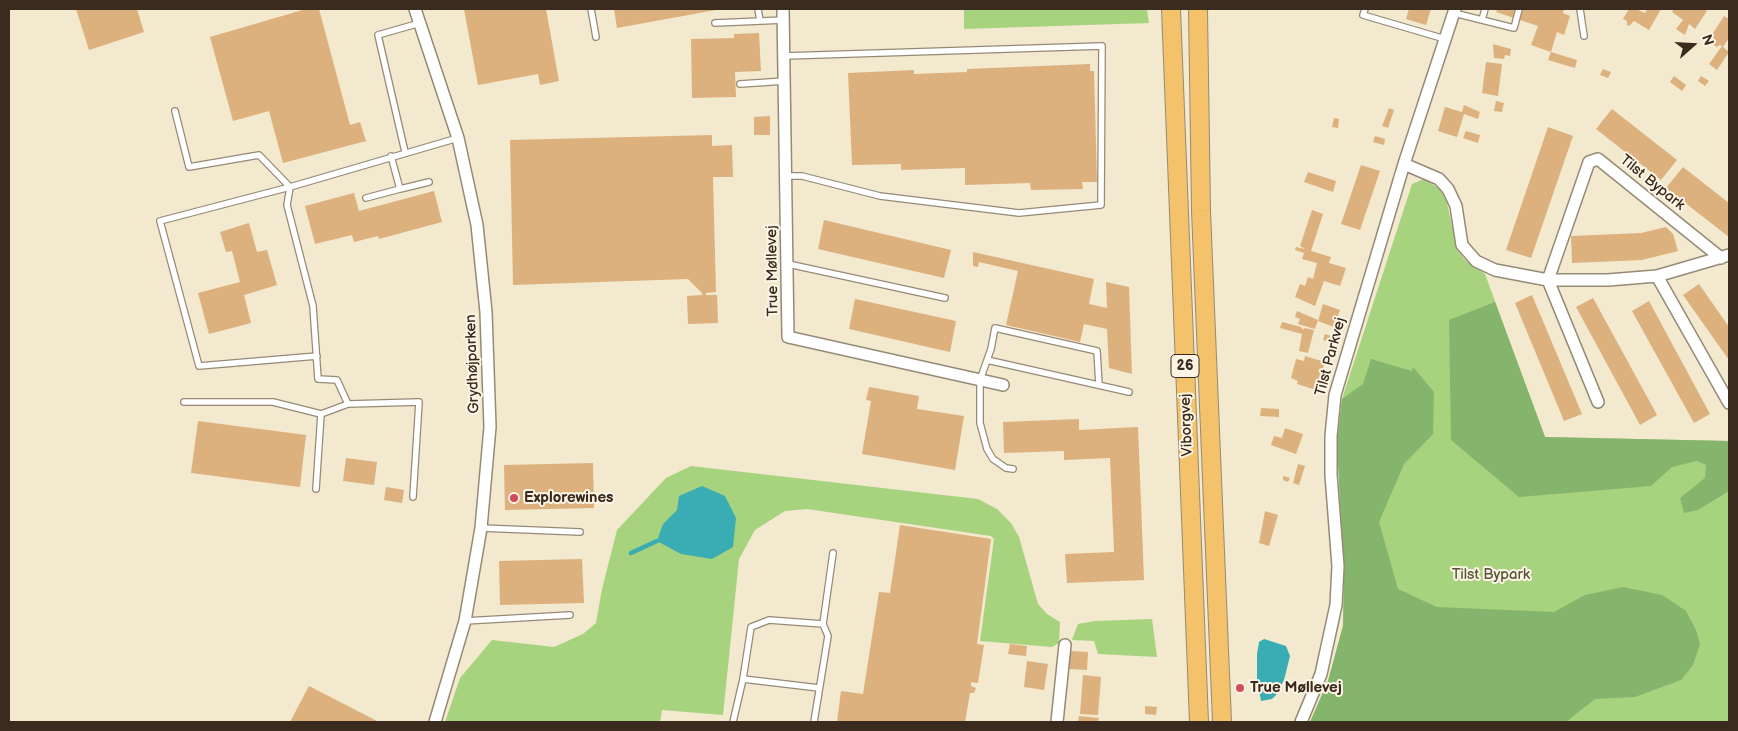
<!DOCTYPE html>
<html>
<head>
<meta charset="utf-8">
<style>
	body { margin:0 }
	#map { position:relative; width:1738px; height:731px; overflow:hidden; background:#f2e9cf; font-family:"Balsamiq Sans",sans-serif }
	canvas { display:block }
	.frame { position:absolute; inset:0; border:10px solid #3b2a1e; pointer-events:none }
	.north { position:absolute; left:1668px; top:20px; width:50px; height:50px; -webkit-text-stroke:4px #fcf5e5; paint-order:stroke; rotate:71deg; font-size:14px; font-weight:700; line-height:20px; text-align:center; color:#3b2a1e }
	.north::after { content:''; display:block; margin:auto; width:18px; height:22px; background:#3b2a1e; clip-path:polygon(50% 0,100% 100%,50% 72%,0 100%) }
</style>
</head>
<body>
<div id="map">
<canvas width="1738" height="731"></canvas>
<div class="frame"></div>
<div class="north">N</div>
</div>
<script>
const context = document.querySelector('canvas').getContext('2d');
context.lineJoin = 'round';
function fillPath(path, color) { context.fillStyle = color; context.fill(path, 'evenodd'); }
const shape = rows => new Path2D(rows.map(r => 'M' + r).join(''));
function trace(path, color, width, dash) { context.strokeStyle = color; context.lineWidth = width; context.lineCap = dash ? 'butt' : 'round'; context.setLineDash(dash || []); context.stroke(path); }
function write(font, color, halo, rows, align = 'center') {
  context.font = font + ' "Balsamiq Sans",sans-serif'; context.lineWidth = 4; context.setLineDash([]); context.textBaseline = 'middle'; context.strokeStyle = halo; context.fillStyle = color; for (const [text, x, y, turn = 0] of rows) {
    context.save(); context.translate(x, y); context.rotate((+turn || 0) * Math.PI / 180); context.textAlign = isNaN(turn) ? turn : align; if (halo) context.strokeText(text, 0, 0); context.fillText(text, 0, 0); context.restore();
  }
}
fillPath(shape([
	[964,9,1147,9,1149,23,964,29],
	[1424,179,1440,189,1447,203,1457,250,1466,261,1485,274,1545,437,1729,441,1729,722,1310,722,1328,681,1343,626,1344,576,1337,444,1342,399,1412,184],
	[691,466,978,499,997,509,1011,523,1019,537,1038,604,1047,614,1060,622,1059,643,1052,647,980,641,994,539,991,536,807,509,785,511,755,530,739,559,723,715,662,710,660,722,445,722,460,678,492,640,554,647,583,634,596,623,602,589,617,530,666,478],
	[1152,619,1157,657,1098,654,1094,641,1072,640,1078,624,1095,621]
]), '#a7d27e');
fillPath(shape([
	[1495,302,1545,437,1729,441,1729,491,1698,510,1684,513,1680,498,1705,478,1706,465,1697,461,1672,467,1651,486,1519,497,1451,440,1449,320],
	[1371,359,1412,371,1413,367,1434,392,1433,434,1404,464,1379,522,1398,589,1437,607,1554,612,1585,595,1623,587,1662,595,1686,611,1696,630,1700,644,1693,665,1681,680,1635,697,1595,699,1566,722,1310,722,1328,681,1343,626,1344,576,1337,444,1342,399,1363,384]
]), '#85b46d');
fillPath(shape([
	[702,486,725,496,736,518,733,547,712,559,681,554,657,541,663,524,677,510,679,496],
	[1264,639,1286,646,1290,656,1284,680,1276,695,1272,699,1261,701,1257,679,1257,654,1259,642]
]), '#3aacb3');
trace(shape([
	[631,553,657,541]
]), '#3aacb3', 4.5);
fillPath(shape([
	[76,9,137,9,144,32,89,50],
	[306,9,319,9,350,125,360,122,366,141,283,163,269,111,233,121,210,37],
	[464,9,546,9,559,81,540,85,538,74,478,85],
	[614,9,716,9,716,10,617,28],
	[1409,9,1431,9,1426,25,1406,19],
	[1498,9,1564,9,1563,13,1570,16,1564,35,1557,32,1551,52,1531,45,1538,26,1496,12],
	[1629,9,1636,9,1645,13,1647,9,1661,9,1649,30,1634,21,1629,26,1627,25,1627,21,1623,19],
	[1674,9,1703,9,1707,11,1695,29,1689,24,1685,35,1676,29,1683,20,1672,12],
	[1724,16,1729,19,1729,38,1723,47,1729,52,1717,70,1709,64,1722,46,1719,45,1717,47,1708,41],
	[759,33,761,71,735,72,736,97,692,98,691,39,734,38,734,34],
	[1493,44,1511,49,1510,56,1505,55,1504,59,1494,58],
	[1551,52,1577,60,1575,68,1548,60],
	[1486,62,1502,64,1498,96,1482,93],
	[1090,64,1090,71,1094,71,1097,182,1082,182,1083,189,1031,190,1030,183,965,185,965,168,901,170,901,164,852,165,848,73,914,70,914,74,967,72,967,69],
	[1603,69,1611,72,1608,78,1600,75],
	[1674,76,1686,85,1682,91,1670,82],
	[1701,76,1709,81,1705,86,1698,81],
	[1496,101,1504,103,1502,112,1494,111],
	[1464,105,1480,112,1478,119,1464,114,1457,137,1438,131,1445,107,1462,112],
	[1389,108,1394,110,1388,128,1382,126],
	[1612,109,1677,160,1661,180,1596,129],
	[770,116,770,135,754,135,754,117],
	[1334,118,1339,119,1338,128,1332,127],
	[1548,127,1573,136,1531,258,1506,250],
	[1466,131,1480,135,1478,143,1463,138],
	[712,135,712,146,732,145,733,177,713,177,716,292,706,293,706,295,717,295,718,323,688,324,687,296,702,295,702,293,688,279,513,285,510,140],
	[1375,136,1385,139,1384,145,1373,142],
	[1361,165,1380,171,1360,230,1341,224],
	[1683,167,1729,203,1729,237,1666,188],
	[1308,172,1336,181,1333,192,1304,182],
	[434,191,442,222,379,239,378,236,354,242,352,235,315,244,305,206,354,193,359,211],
	[1312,210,1323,214,1311,251,1331,257,1329,263,1346,268,1340,286,1324,281,1315,306,1295,297,1300,284,1305,286,1308,277,1313,279,1317,263,1302,259,1304,253,1295,250,1296,247,1305,249,1300,246],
	[824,220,951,250,944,278,818,249],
	[249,223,257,252,267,250,277,285,244,295,251,323,209,334,198,293,240,282,232,251,226,252,220,232],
	[1666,227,1673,234,1678,251,1642,260,1572,263,1571,236,1641,233],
	[973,252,1094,279,1089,304,1107,308,1106,282,1129,287,1132,374,1109,368,1107,329,1084,324,1080,342,1006,325,1018,271,979,262,978,267,973,266],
	[1699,284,1729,327,1729,360,1683,295],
	[1532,295,1582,414,1564,421,1515,303],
	[1593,298,1657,415,1640,425,1576,307],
	[855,299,956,321,950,352,849,329],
	[1649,301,1710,414,1694,423,1632,311],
	[1323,304,1340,310,1334,327,1318,321],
	[1297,311,1318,320,1315,329,1298,324,1300,319,1295,317],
	[1282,322,1301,327,1303,330,1304,328,1314,330,1308,353,1299,351,1302,334,1280,328],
	[1325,334,1335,337,1333,343,1323,340],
	[1305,356,1325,362,1316,390,1297,384,1298,381,1291,378,1296,359,1304,361],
	[869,387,919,396,917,409,964,416,955,470,862,454,871,401,866,400],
	[1261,408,1279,409,1279,417,1260,416],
	[1079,419,1079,430,1138,427,1144,580,1067,583,1065,554,1114,552,1110,458,1064,460,1064,451,1004,453,1003,422],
	[198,421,306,435,300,487,191,473],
	[1285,428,1303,434,1296,454,1271,445,1274,436,1282,438],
	[346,458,377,462,374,485,343,481],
	[593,463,594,508,505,510,504,465],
	[1298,464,1305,466,1299,485,1293,483],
	[1283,476,1290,478,1288,482,1283,480],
	[386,487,404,490,402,503,384,500],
	[1265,511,1278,515,1269,546,1259,543],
	[900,525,991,539,977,644,984,645,978,683,971,682,971,686,976,688,974,693,970,693,965,722,837,722,841,691,863,694,879,592,890,593],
	[582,559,584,603,500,605,499,561],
	[1010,644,1027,646,1026,656,1008,654],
	[1070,651,1088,652,1087,670,1069,669],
	[1027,661,1048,664,1044,690,1024,687],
	[1083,675,1101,677,1098,715,1080,714],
	[309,686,379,722,290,722],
	[1145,706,1157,707,1156,715,1145,714],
	[1079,716,1099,718,1098,722,1078,722]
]), '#dcb17e');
const service = shape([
	[591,9,596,37],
	[758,9,760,21],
	[1365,9,1363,15,1445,39],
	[1580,9,1584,36],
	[1454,13,1514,28,1519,9],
	[1482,20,1485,9],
	[715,23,784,20],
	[785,56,1102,46,1101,205,1019,213,880,196,802,176,786,176],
	[740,84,785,81],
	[175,111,189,167,259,155,290,187,160,221,199,366,317,356],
	[405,152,378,35,420,23],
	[400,189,429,182],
	[366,198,400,189,391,156],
	[788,264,945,298],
	[987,360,1129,392],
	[184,402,273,402,321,414],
	[1013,469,1006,468,993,459,987,449,980,423,980,380,991,349,995,328,1097,351,1099,385],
	[316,489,321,414,348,404],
	[413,497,419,402,348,404,337,380,318,379,313,306,287,205,290,187,458,138],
	[481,528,580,532],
	[465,621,570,615],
	[743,679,751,627,769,620,823,624],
	[733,722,743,679,819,688],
	[814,722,828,636,823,624,833,553]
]);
const minor = shape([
	[415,9,458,138,477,225,486,312,490,427,481,528,465,621,435,722],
	[783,9,788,337,1003,385],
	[1404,164,1439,179,1448,189,1456,206,1462,245,1476,261,1495,270,1548,280,1608,280,1657,276,1729,255],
	[1657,276,1729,403],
	[1598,402,1548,280,1589,162,1598,159,1721,258],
	[1057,722,1065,645],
	[1301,722,1321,674,1336,605,1338,566,1331,475,1331,436,1335,395,1404,164,1455,9]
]);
const primary = shape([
	[1171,9,1199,722],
	[1198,9,1201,211,1222,722]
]);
trace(service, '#968a76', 8);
trace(minor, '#968a76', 14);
trace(primary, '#968a76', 20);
trace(service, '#fff', 5.5);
trace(minor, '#fff', 11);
trace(primary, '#f3c26a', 18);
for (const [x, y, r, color] of [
	[514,498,5,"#d1495b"],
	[1240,688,5,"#d1495b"]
]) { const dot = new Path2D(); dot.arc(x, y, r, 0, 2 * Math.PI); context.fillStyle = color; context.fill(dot); trace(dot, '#fcf5e5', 2); }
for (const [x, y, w] of [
	[1185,366,28]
]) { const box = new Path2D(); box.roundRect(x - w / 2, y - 11.5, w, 23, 4); context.fillStyle = '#fcf5e5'; context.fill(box); trace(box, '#3b2a1e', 1); }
write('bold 14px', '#3b2a1e', null, [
	["26",1185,366]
]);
write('15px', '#3b2a1e', '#fcf5e5', [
	["Tilst Bypark",1652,183,39],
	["True Møllevej",773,271,-91],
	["Tilst Parkvej",1331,357,-75],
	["Grydhøjparken",473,364,-92],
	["Viborgvej",1187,425,-92]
]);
write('bold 15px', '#3b2a1e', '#fcf5e5', [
	["Explorewines",524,498],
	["True Møllevej",1250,688]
], 'left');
write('15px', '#565436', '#fcf5e5', [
	["Tilst Bypark",1491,575]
]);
</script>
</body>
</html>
